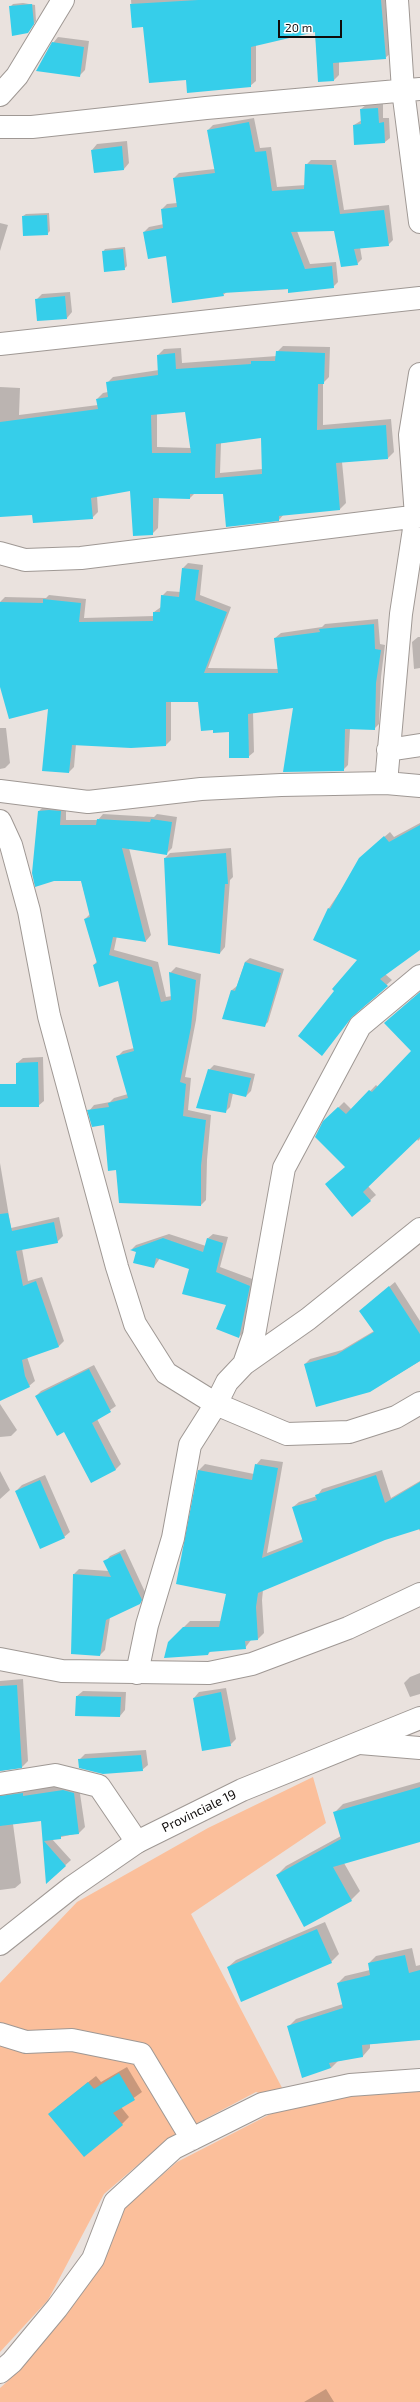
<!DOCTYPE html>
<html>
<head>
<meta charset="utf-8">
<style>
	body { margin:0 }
	#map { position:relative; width:420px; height:2402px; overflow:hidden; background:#eae2de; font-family:"Exo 2",sans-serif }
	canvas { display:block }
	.scale { position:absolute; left:278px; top:20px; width:64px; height:18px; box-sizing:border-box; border:2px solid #0f0c0b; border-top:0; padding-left:5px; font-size:12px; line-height:14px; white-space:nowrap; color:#0f0c0b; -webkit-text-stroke:3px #fff; paint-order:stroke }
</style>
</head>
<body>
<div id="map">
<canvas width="420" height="2402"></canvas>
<div class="scale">20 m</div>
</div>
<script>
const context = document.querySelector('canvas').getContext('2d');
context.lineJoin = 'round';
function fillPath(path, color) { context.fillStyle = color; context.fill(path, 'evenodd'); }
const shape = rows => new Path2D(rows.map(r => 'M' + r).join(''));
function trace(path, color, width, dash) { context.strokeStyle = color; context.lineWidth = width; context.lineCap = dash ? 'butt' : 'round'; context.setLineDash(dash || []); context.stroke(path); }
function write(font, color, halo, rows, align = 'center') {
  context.font = font + ' "Exo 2",sans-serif'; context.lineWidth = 3.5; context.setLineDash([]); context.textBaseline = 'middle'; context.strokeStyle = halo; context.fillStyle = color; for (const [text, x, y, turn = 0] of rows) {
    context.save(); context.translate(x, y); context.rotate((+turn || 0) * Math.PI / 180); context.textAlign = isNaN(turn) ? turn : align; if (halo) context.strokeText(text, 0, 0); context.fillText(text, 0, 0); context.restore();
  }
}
fillPath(shape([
	[313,1777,326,1823,191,1914,290,2103,350,2091,420,2092,420,2402,0,2402,0,2388,9,2380,100,2266,119,2213,177,2162,290,2104,256,2092,169,2138,104,2194,48,2300,0,2352,0,1983,77,1902,208,1828]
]), '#fbbf9b');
fillPath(shape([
	[131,0,385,0,391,53,385,58,339,62,339,75,334,80,319,81,315,31,256,45,256,81,250,86,187,79,144,26,133,27],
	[23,3,35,5,36,21,28,32,10,7,13,4],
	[58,37,89,41,85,70,79,76,53,43],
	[383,104,383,118,389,118,390,138,385,142,354,125,362,120,361,109,366,105],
	[254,118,260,148,271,147,277,187,306,185,306,165,311,160,336,160,344,210,389,205,393,240,388,245,360,247,362,259,357,264,335,230,297,231,310,264,336,262,338,282,333,287,227,292,223,295,167,254,144,232,149,227,164,224,162,209,167,204,177,203,174,178,179,173,215,169,208,130,213,125],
	[127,141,129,163,124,169,94,172,92,150,97,144],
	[49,213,50,231,47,234,23,216,26,214],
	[0,223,8,225,0,251],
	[125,247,127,266,124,269,103,252,105,249],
	[70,292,72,312,67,318,38,320,36,300,42,294],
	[283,346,330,347,329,377,323,383,323,425,391,419,394,452,388,458,342,462,346,503,340,509,284,514,279,520,224,493,195,493,190,498,159,497,158,528,152,534,131,489,97,496,98,512,92,518,33,514,0,516,0,387,20,388,19,415,98,405,97,399,103,393,108,392,107,383,113,377,159,370,158,355,164,349,181,348,182,363,277,356,277,352],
	[186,411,191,448,157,447,157,414],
	[262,437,262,469,220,473,221,443],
	[188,563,203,565,200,595,231,607,208,668,279,669,275,638,281,633,322,627,325,624,378,619,380,644,385,645,381,677,379,724,374,729,350,729,348,765,343,770,294,707,253,712,254,752,248,757,230,730,199,701,171,701,171,740,166,745,76,744,74,767,69,772,49,707,0,683,0,602,5,597,46,598,49,595,86,599,84,618,154,616,154,612,161,607,162,596,167,591,181,592,183,568],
	[418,637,420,637,420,668,414,669,412,642],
	[0,728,6,728,10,763,5,768,0,769],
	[44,806,66,806,66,820,98,820,103,814,154,817,157,814,177,817,172,848,166,854,129,848,151,935,146,941,117,936,114,950,158,962,166,997,172,996,170,973,176,967,201,974,196,1020,185,1077,191,1078,188,1110,211,1115,207,1160,206,1200,201,1205,117,1169,105,1124,89,1111,94,1105,110,1102,114,1098,128,1094,117,1057,123,1051,134,1048,119,980,94,965,97,961,85,919,90,914,81,880,39,811],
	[420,823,420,948,385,974,392,980,355,1013,359,960,314,940,329,908,366,853,390,832,394,837],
	[231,848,233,877,230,880,225,947,220,953,165,858,170,853],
	[250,958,284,969,268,1022,264,1026,224,1018,232,990,237,986,245,962],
	[420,993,420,1139,418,1141,417,1139,368,1186,376,1195,352,1216,346,1167,324,1122,344,1102,352,1110,376,1085,378,1087,412,1051,385,1023],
	[43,1057,44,1101,38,1106,17,1063,23,1058],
	[214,1065,255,1074,251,1091,246,1096,233,1093,230,1107,225,1112,209,1070],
	[0,1163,11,1228,59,1217,63,1236,57,1242,22,1249,28,1281,42,1277,64,1341,59,1346,27,1357,35,1381,29,1386,0,1400],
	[169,1234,206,1246,207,1239,213,1234,228,1237,220,1267,255,1280,244,1332,239,1337,227,1304,190,1268,160,1258,154,1267,137,1251,132,1249,136,1245],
	[395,1282,420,1321,420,1361,370,1391,305,1364,310,1359,342,1350,374,1331,366,1306],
	[94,1365,116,1406,97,1419,121,1464,116,1469,91,1482,65,1431,36,1396,41,1391],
	[0,1404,17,1430,11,1436,0,1437],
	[261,1459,283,1462,267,1553,303,1539,293,1507,299,1502,317,1496,322,1489,382,1470,391,1498,420,1481,420,1531,418,1528,385,1539,263,1590,262,1600,264,1633,258,1639,251,1640,245,1648,212,1650,208,1654,169,1642,190,1621,222,1621,227,1593,199,1470,205,1464,254,1474,256,1465],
	[0,1471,10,1490,0,1499],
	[45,1475,70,1532,64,1537,16,1491,22,1485],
	[125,1549,146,1594,140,1603,110,1617,105,1650,100,1655,74,1574,79,1569,109,1571,105,1562,110,1556],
	[420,1673,420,1694,410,1697,404,1683,410,1677],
	[23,1679,28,1761,22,1767,0,1771,0,1681],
	[226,1688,236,1739,230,1745,203,1750,194,1698,199,1692],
	[83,1691,126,1692,125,1710,120,1716,77,1696],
	[146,1750,148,1765,142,1770,79,1760,85,1754],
	[420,1782,420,1841,344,1863,360,1891,351,1900,277,1875,286,1866,341,1836,334,1813,343,1804],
	[69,1785,79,1787,85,1827,79,1833,52,1839,71,1860,47,1882,42,1820,13,1824,21,1883,15,1888,0,1890,0,1789],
	[325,1922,339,1954,331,1962,228,1967,236,1960],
	[412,1948,416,1966,420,1965,420,2039,370,2044,370,2048,363,2056,338,2061,331,2068,289,2026,296,2019,343,2004,338,1983,345,1976,370,1970,369,1963,376,1956],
	[127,2067,142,2092,121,2107,129,2117,122,2124,57,2107,96,2076,101,2082],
	[326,2389,334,2402,304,2402]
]), '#0003');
fillPath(shape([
	[198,0,381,0,386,59,333,63,334,81,318,82,315,32,251,47,251,87,187,93,186,80,149,83,143,27,132,28,130,4],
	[32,4,34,24,28,33,12,36,9,6],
	[52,42,84,47,80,77,36,71],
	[378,108,379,123,384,122,385,143,354,145,353,125,361,124,360,109],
	[249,122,255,152,266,151,272,191,304,189,305,164,332,165,340,214,384,210,389,246,354,249,358,265,341,267,334,231,291,232,305,269,332,266,334,288,288,293,288,289,223,293,224,296,172,303,166,256,148,259,143,232,163,228,161,209,177,207,173,178,215,173,207,130],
	[122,146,124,170,94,173,91,150],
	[47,215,48,235,23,236,22,216],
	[123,249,125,270,104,272,102,251],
	[65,296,67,319,37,321,35,299],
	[276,351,325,353,324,384,318,384,317,430,386,425,388,459,336,463,340,510,279,516,279,521,226,527,223,494,190,494,190,499,153,498,153,535,133,536,130,491,91,498,93,519,33,523,32,515,0,517,0,422,98,409,96,399,108,397,106,382,158,375,157,355,175,353,176,369,251,364,251,361,275,361],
	[185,412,191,453,152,453,151,415],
	[261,438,262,474,215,478,216,444],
	[182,568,199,570,195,600,227,612,204,673,278,673,274,638,320,632,319,629,374,624,375,649,381,650,376,683,375,730,345,729,344,771,283,772,293,708,248,714,249,758,229,758,229,732,213,733,213,730,201,731,198,702,166,702,166,746,131,748,72,745,69,773,42,771,48,709,9,719,0,687,0,602,43,603,43,599,81,603,79,622,153,621,153,612,160,612,161,595,179,597],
	[49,810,61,811,60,825,96,825,97,819,150,822,151,819,172,822,167,855,122,848,146,942,113,937,109,955,152,967,161,1002,171,1000,169,972,196,980,191,1027,180,1082,186,1084,183,1116,206,1120,201,1166,201,1206,119,1203,116,1170,108,1171,104,1125,92,1127,87,1110,109,1107,108,1103,128,1098,116,1056,134,1051,118,981,99,987,93,965,97,963,84,919,90,917,81,881,54,881,35,887,32,873,38,811],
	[420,825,420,950,380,979,388,986,352,1017,322,1056,298,1036,334,991,332,989,357,960,313,940,328,908,330,909,359,858,384,836,389,842],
	[226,853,228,884,225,884,220,954,168,945,164,858],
	[245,962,281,973,265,1027,222,1019,231,990,235,991],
	[420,992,420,1137,363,1192,371,1201,352,1217,325,1184,345,1167,315,1137,323,1121,338,1107,346,1114,369,1090,372,1092,411,1051,384,1023],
	[38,1062,39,1107,0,1107,0,1084,16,1084,16,1063],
	[208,1069,251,1078,246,1097,229,1093,226,1113,196,1108],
	[8,1213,12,1231,54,1222,58,1243,16,1251,23,1286,36,1281,59,1347,22,1360,25,1376,30,1387,0,1401,0,1214],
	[163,1238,203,1252,207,1238,223,1243,216,1272,250,1286,239,1338,216,1329,226,1305,182,1294,189,1269,156,1258,154,1268,133,1263,136,1252,130,1250],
	[389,1286,420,1334,420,1361,370,1392,316,1407,304,1364,336,1355,374,1332,359,1311],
	[89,1369,111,1412,92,1423,116,1470,91,1483,64,1432,57,1436,35,1396],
	[255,1464,278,1468,262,1558,303,1542,292,1507,317,1500,315,1495,376,1475,385,1503,420,1482,420,1529,385,1540,258,1593,256,1607,258,1640,245,1641,246,1649,209,1652,208,1655,164,1658,168,1642,183,1627,219,1627,226,1594,176,1584,198,1470,252,1480],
	[40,1480,65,1538,40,1549,15,1491],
	[120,1553,142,1600,140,1604,106,1620,100,1656,71,1654,73,1574,111,1577,103,1561],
	[17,1685,22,1768,0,1771,0,1686],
	[221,1692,231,1746,202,1751,193,1698],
	[76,1696,121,1697,120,1717,75,1716],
	[141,1755,143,1771,103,1774,79,1768,78,1759],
	[420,1787,420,1842,333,1867,352,1901,304,1927,276,1875,341,1839,333,1812],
	[63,1790,74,1793,79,1834,61,1836,61,1839,44,1841,66,1866,46,1884,41,1821,0,1826,0,1796,23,1793,23,1796],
	[317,1929,332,1963,241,2002,227,1967],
	[405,1955,409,1973,420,1970,420,2040,362,2045,363,2057,329,2063,331,2068,302,2078,287,2026,343,2008,337,1983,370,1975,368,1963],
	[119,2073,135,2100,113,2113,123,2125,84,2157,48,2114,88,2082,94,2089]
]), '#36ceea');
const street = shape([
	[397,0,403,90,420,222],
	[0,95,17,76,63,0],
	[0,127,32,127,206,108,420,89],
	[0,344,420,298],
	[0,553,25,560,81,558,420,516],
	[388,750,420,745],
	[386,783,401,614,416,516,410,435,420,374],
	[0,791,88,802,201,789,281,785,386,783,420,786],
	[0,821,11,845,29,911,49,1016,117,1267,135,1324,166,1373,216,1404,287,1434,349,1432,396,1417,420,1403],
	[244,1364,254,1335,284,1168,360,1026,420,976],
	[137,1673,147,1625,173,1538,190,1445,216,1404,227,1382,244,1364,308,1319,420,1229],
	[360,1743,420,1748],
	[0,1784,55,1775,99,1786,137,1842],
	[0,2034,26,2042,72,2040,141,2054,192,2139],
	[0,2372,12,2362,57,2308,93,2259,115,2202,174,2148,262,2104,350,2085,420,2080]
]);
const secondary = shape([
	[0,1659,62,1671,209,1673,252,1664,348,1628,420,1594]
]);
const primary = shape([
	[0,1944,72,1887,137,1842,242,1790,420,1718]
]);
trace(street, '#9f9894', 24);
trace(secondary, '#9f9894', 24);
trace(primary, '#9f9894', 24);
trace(street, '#fff', 22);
trace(secondary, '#fff', 22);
trace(primary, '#fff', 22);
write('13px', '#0f0c0b', '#fff', [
	["Provinciale 19",199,1811,-26]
]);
</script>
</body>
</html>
